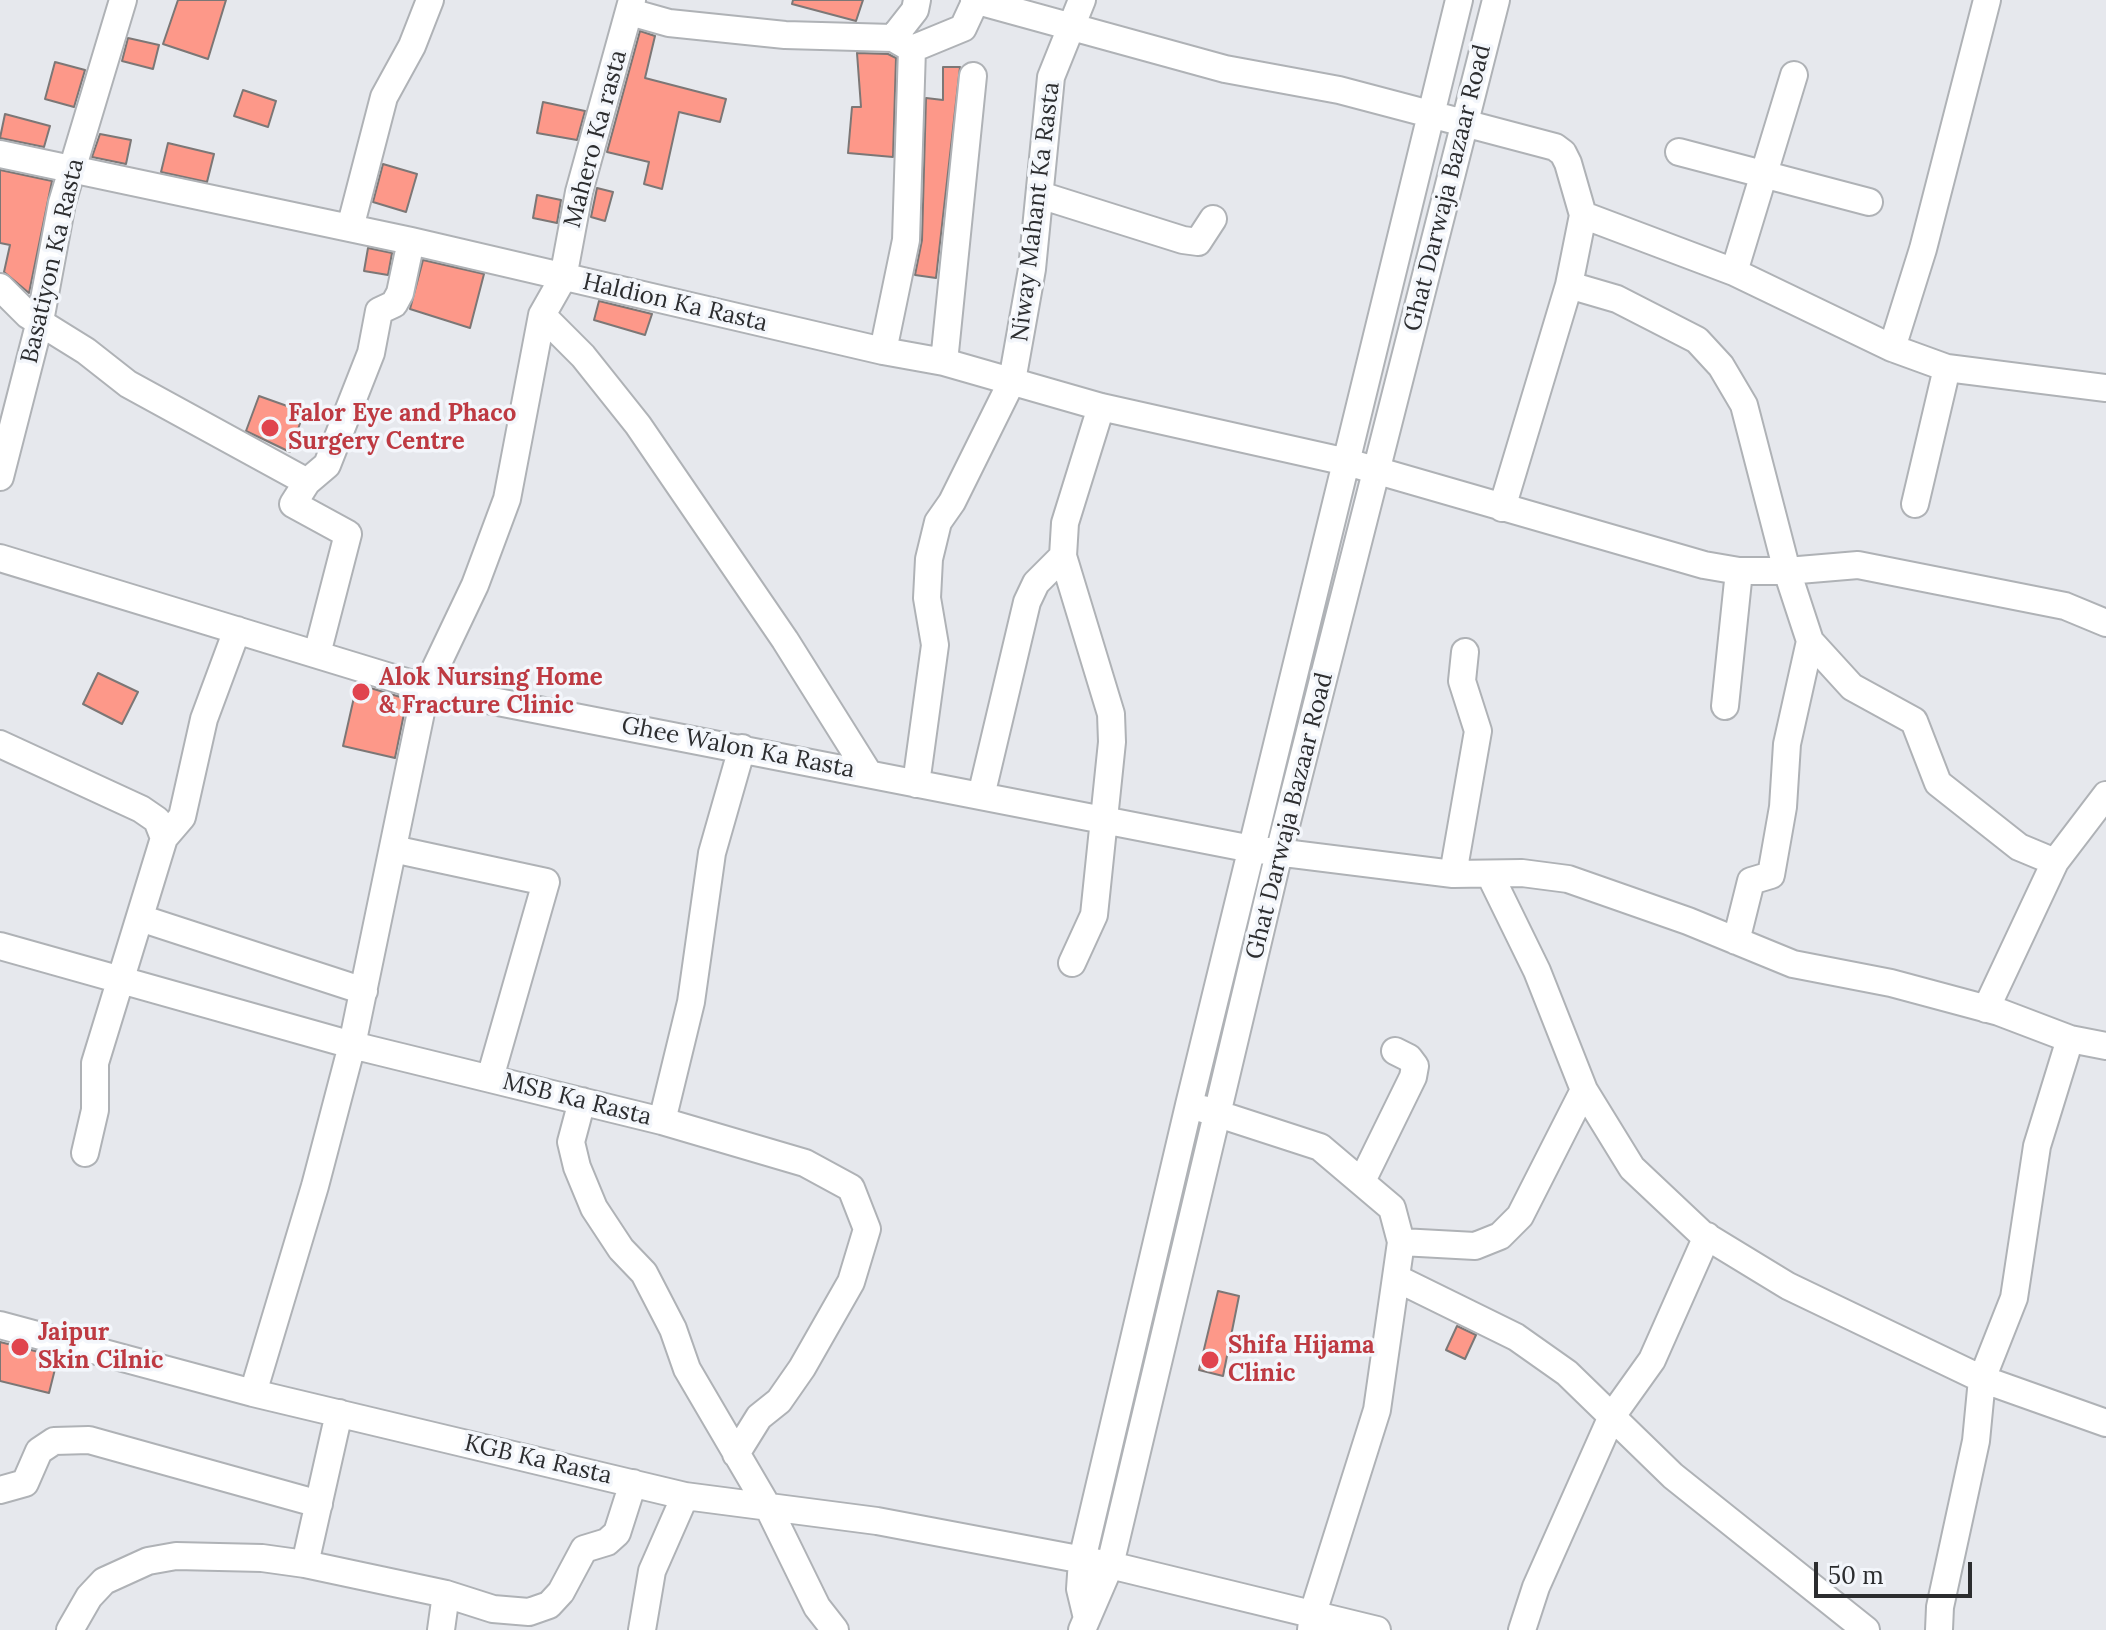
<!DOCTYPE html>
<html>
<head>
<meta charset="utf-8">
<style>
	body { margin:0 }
	#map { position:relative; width:2106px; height:1630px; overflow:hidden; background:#e6e8ed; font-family:Lora,serif }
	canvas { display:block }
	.scale { position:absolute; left:1814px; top:1562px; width:158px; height:36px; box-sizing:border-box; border:4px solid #2c2d2f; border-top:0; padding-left:10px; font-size:24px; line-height:28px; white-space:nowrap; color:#2c2d2f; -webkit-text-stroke:6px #f3f6fb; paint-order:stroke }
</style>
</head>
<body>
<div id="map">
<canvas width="2106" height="1630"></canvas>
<div class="scale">50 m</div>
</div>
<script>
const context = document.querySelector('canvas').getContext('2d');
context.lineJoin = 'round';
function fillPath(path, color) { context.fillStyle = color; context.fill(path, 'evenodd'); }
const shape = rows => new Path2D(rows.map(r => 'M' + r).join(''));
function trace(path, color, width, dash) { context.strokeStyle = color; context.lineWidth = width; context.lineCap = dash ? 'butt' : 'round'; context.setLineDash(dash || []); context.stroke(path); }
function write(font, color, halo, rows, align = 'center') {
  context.font = font + ' Lora,serif'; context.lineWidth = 7; context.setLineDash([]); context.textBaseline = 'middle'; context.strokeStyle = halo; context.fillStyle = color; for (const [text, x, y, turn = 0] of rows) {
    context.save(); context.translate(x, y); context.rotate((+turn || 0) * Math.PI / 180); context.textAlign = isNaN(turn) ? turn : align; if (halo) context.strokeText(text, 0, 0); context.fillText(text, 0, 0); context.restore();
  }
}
const building = shape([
	[178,0,226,0,208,59,163,44,178,0],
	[793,0,863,0,856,21,792,4,793,0],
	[640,31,655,36,645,78,726,99,720,122,679,112,662,189,644,184,649,162,607,152,640,31],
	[128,38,159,45,153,69,122,61,128,38],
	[857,53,888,54,896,58,893,157,848,153,852,107,861,107,857,53],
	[55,62,85,70,74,107,45,99,55,62],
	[943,67,960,67,936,278,915,275,922,240,926,98,943,100,943,67],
	[243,90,276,101,268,127,234,116,243,90],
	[543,102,585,111,577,140,537,133,543,102],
	[5,114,50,126,44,147,0,138,5,114],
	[100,134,131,140,126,164,92,157,100,134],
	[168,143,214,154,207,182,161,172,168,143],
	[383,164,417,174,406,212,373,202,383,164],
	[0,170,52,181,29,293,4,272,10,245,0,243,0,170],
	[597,188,613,192,605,221,591,217,597,188],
	[537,195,561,200,557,223,533,218,537,195],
	[368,248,392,253,388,275,364,271,368,248],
	[423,260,484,274,470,328,410,309,423,260],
	[599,301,652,314,645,335,594,320,599,301],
	[259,396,304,412,290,452,246,431,259,396],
	[98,673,138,692,122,724,83,704,98,673],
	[357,684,407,699,395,758,343,746,357,684],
	[1218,1291,1239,1296,1223,1376,1199,1370,1218,1291],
	[1457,1326,1476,1335,1465,1359,1446,1350,1457,1326],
	[0,1342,58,1357,49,1393,0,1381,0,1342]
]);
fillPath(building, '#fd9889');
trace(building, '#7c7776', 2);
const minor = shape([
	[974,0,1225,69,1339,90,1555,147,1563,153,1568,163,1583,215],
	[1987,0,1923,249,1892,348,1947,368,2106,388],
	[630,12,669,23,785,35,893,38,912,49,906,240,883,351],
	[893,38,915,10,917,0],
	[912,49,963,28,976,0],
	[1679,152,1869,202],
	[0,154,411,241,883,351,944,362,1101,407,1347,462,1704,565,1739,571,1787,571,1858,565,2065,606,2106,623],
	[1040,195,1183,240,1198,242,1213,219],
	[350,228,384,97,412,46,430,0],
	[1734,272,1794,75],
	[1569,285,1617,299,1697,340,1721,366,1744,405,1787,571,1810,641,1852,687,1914,721,1938,783,2019,847,2055,862],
	[0,287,28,315,86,351,128,384,307,482,327,465,371,353,379,311,394,304,400,293,411,241],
	[542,315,583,356,638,425,785,640,869,774],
	[944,362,973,76],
	[0,477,40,321,62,203,123,0],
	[307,482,293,504,348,534,317,654],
	[1915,504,1947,368],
	[1502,508,1569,285,1583,215,1734,272,1892,348],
	[0,558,426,688,1252,849,1453,874,1522,873,1568,879,1688,921,1793,964,1891,983,1999,1012,2070,1039,2106,1046],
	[1725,706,1739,571],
	[0,744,141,809,157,820,164,838,95,1063,95,1110,85,1153],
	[916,784,935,645,927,598,929,559,938,522,952,502,1012,381,1032,269,1051,77,1082,0],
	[981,796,1027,602,1036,583,1063,556],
	[164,838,182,817,204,719,237,630],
	[393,849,546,882,490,1078],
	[1453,874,1478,731,1462,681,1465,652],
	[1490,875,1537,971,1584,1090,1632,1168,1701,1233,1788,1286,1982,1379,2106,1423],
	[140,918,364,991],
	[1736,941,1751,881,1771,875,1783,807,1787,744,1810,641],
	[0,946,352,1045,662,1121,805,1163,851,1188,867,1229,851,1282,802,1368,779,1401,759,1417,736,1454],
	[1072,963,1094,915,1112,742,1111,714,1063,556,1065,523,1101,407],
	[1986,1009,2055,862,2106,795],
	[582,1101,571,1142,577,1167,594,1208,621,1249,644,1273,673,1329,687,1369,769,1509,817,1607,835,1630],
	[1203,1109,1320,1147,1392,1208,1401,1242,1377,1410,1313,1613,1311,1630],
	[662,1121,691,1002,712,853,742,748],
	[1363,1179,1413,1077,1415,1066,1409,1058,1395,1051],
	[1401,1242,1475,1246,1500,1236,1520,1216,1584,1090],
	[1398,1279,1516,1337,1567,1373,1673,1476,1866,1630],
	[0,1325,253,1393,685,1496,877,1521,1110,1565,1377,1630],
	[253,1393,315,1186,352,1045,426,688,475,585,507,499,542,315,563,278,579,192,632,0],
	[0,1490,25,1483,39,1451,54,1441,89,1440,319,1504],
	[305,1564,339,1413],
	[1086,1614,1080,1589,1082,1560,1189,1105,1459,0],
	[70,1630,89,1597,104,1581,148,1561,176,1556,262,1558,305,1564,446,1594,493,1609,529,1612,549,1605,561,1592,584,1549,607,1542,617,1533,633,1483],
	[441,1630,446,1594],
	[642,1630,652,1571,685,1496],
	[1082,1630,1110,1565,1279,853,1496,0],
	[1522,1630,1536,1587,1612,1416,1652,1360,1707,1236],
	[1939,1630,1940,1607,1976,1441,1982,1379,2014,1298,2037,1146,2070,1039]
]);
trace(minor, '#afb2b6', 30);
trace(minor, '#fff', 26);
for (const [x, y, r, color] of [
	[270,428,10,"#e0444e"],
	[361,692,10,"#e0444e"],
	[20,1347,10,"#e0444e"],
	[1210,1360,10,"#e0444e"]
]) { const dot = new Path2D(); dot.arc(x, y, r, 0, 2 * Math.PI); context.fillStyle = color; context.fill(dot); trace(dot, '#f3f6fb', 3); }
write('24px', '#2c2d2f', '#f3f6fb', [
	["Mahero Ka rasta",596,139,-75],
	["Ghat Darwaja Bazaar Road",1448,188,-76],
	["Niway Mahant Ka Rasta",1036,212,-83],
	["Basatiyon Ka Rasta",53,261,-77],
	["Haldion Ka Rasta",675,303,13],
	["Ghee Walon Ka Rasta",738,748,11],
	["Ghat Darwaja Bazaar Road",1290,816,-76],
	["MSB Ka Rasta",577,1100,14],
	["KGB Ka Rasta",538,1460,13]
]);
write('bold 24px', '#be3a42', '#f3f6fb', [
	["Falor Eye and Phaco",288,414],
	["Surgery Centre",288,442],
	["Alok Nursing Home",379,678],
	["& Fracture Clinic",379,706],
	["Jaipur",38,1333],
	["Skin Cilnic",38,1361],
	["Shifa Hijama",1228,1346],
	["Clinic",1228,1374]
], 'left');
</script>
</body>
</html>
